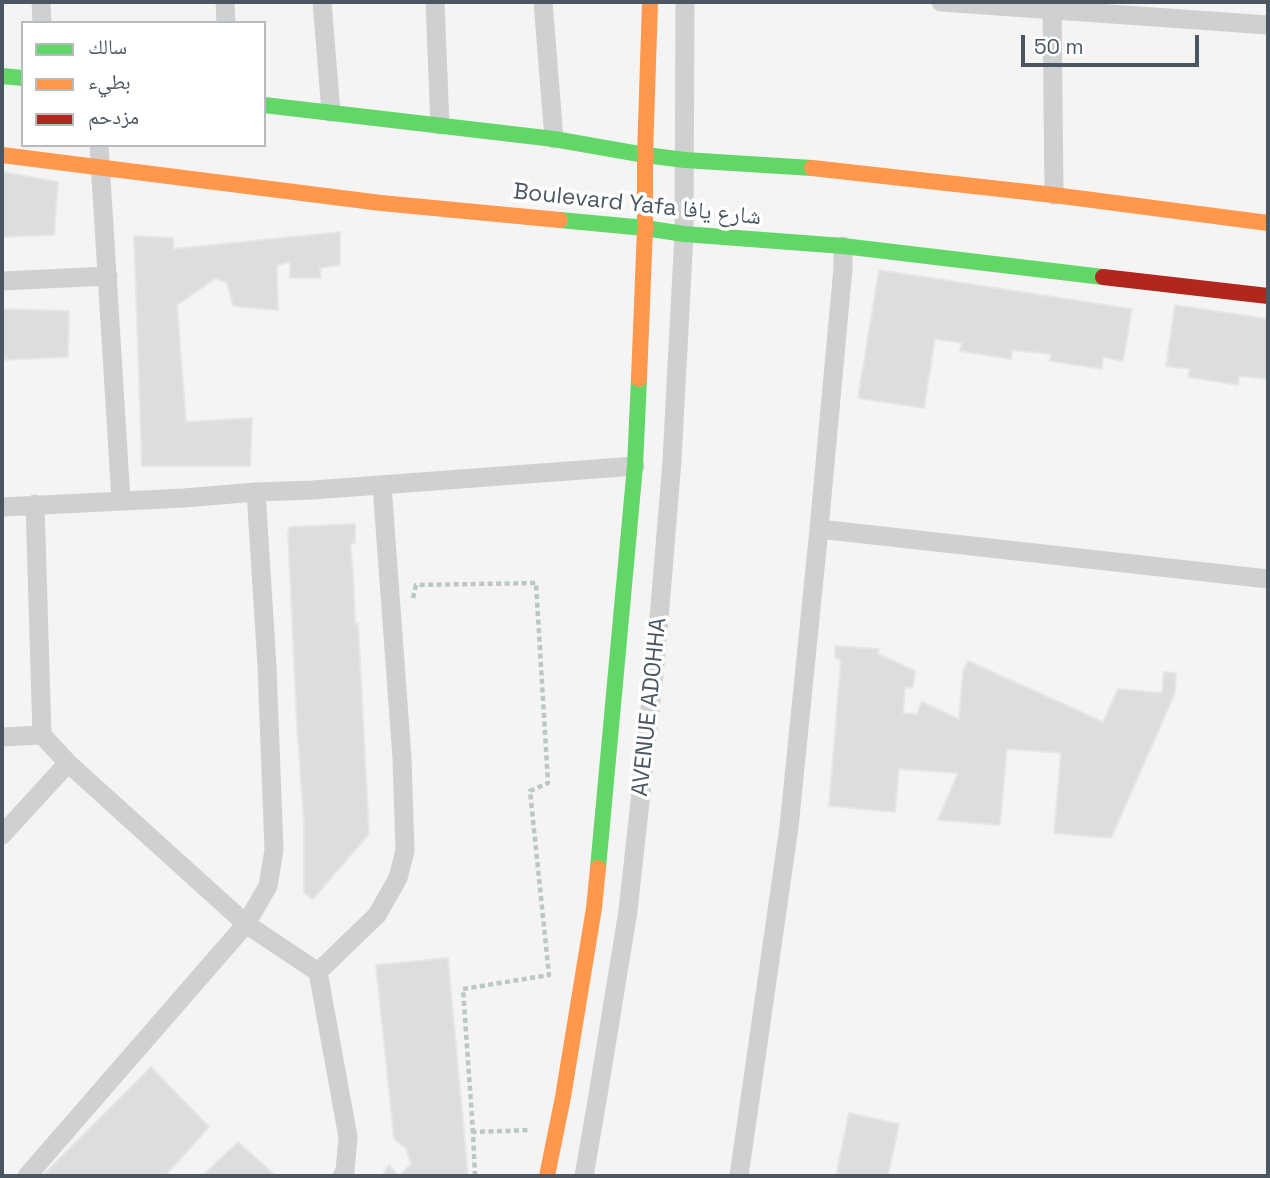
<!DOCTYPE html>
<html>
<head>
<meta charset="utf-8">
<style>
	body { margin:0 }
	#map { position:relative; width:1270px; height:1178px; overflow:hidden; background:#f4f4f4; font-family:"Space Grotesk","Noto Naskh Arabic",sans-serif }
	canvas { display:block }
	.frame { position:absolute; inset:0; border:4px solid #4a5661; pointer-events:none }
	.legend { position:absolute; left:21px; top:21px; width:245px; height:126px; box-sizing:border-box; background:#fff; border:2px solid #b7bbc0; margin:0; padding:9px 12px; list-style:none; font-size:21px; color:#4a5661 }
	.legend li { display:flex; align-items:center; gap:14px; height:35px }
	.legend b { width:35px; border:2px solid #b7bbc0 }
	.scale { position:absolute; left:1021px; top:35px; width:178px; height:32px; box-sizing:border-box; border:4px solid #4a5661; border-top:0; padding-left:9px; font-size:21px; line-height:24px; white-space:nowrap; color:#4a5661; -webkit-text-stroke:5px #fff; paint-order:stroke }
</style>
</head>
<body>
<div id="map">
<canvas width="1270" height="1178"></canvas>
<div class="frame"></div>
<ul class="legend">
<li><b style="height:9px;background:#63d668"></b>سالك</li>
<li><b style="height:9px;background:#ff974d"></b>بطيء</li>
<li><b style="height:9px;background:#b3261e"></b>مزدحم</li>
</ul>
<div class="scale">50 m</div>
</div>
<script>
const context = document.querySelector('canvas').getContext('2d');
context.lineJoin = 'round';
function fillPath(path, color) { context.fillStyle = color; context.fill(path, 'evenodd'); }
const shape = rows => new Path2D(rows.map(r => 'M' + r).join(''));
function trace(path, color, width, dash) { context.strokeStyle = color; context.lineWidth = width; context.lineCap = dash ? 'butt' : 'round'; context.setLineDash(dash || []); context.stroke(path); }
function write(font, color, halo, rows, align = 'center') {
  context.font = font + ' "Space Grotesk","Noto Naskh Arabic",sans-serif'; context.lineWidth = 7; context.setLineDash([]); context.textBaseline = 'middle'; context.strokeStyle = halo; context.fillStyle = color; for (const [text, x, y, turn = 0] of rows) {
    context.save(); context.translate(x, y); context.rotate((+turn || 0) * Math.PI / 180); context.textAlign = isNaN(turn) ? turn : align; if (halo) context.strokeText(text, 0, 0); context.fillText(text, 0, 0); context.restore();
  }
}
const building = shape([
	[2,172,58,182,54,235,2,237,2,172],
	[340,232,340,265,320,268,321,278,290,278,290,262,277,265,278,310,233,306,227,283,216,278,177,305,186,422,252,418,250,466,142,466,134,236,173,238,174,249,340,232],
	[879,270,1132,309,1123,361,1103,357,1102,369,1050,361,1051,354,1012,350,1011,359,960,351,962,343,935,339,924,408,858,398,879,270],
	[1175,305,1268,319,1268,379,1239,376,1238,385,1188,377,1190,369,1166,366,1175,305],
	[2,309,69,311,68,357,2,360,2,309],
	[355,524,355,543,350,544,353,569,355,624,358,623,369,834,313,899,304,893,304,822,297,726,288,532,290,527,355,524],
	[835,646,879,649,878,654,915,671,913,688,905,687,903,713,917,714,922,702,959,719,963,671,968,661,1103,722,1118,689,1162,693,1164,672,1176,673,1175,693,1111,838,1054,833,1061,753,1007,749,1000,825,938,820,958,773,899,769,895,812,829,806,841,660,835,657,835,646],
	[448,958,468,1176,399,1176,411,1164,406,1148,394,1139,376,965,448,958],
	[151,1067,209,1127,165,1176,42,1176,151,1067],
	[849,1113,899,1124,888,1176,836,1176,849,1113],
	[238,1142,276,1176,202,1176,238,1142],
	[389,1165,399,1176,382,1176,389,1165]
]);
fillPath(building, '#ddddde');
trace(building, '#e5e6e7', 2);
trace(shape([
	[413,598,416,585,536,583,548,783,530,791,549,975,463,989,473,1132],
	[475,1176,473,1132,531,1130]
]), '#bcc7c4', 4.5, [5, 3.5]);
trace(shape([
	[41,2,42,23],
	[225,2,226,23],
	[322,2,331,112],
	[435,2,440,125],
	[543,2,554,139],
	[941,2,1268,25],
	[1052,2,1054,195],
	[99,145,121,500],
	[2,281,108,276],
	[2,507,184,498,256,492,313,490,635,466],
	[819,529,1268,579],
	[2,737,42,735],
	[68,763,246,924,318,972,348,1137,345,1171,342,1176],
	[2,835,68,763,42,735,35,504],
	[318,972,377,915,398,878,405,851,402,758,382,485],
	[27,1176,246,924,268,886,274,850,267,666,256,492],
	[584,1176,597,1101,628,911,656,655,672,461,684,234,685,2],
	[739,1176,789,827,819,529,843,268,843,246]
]), '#ced0d2', 19);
trace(shape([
	[2,76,23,78],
	[264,105,554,139,645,155,685,160,812,168],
	[560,220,645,228,684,234,843,246,1103,277],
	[598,868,635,466,639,379]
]), '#63d668', 16);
trace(shape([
	[2,155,381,203,560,220],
	[812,168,1054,195,1268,223],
	[639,379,645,228,645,155,650,2],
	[547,1176,563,1097,594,908,598,868]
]), '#ff974d', 16);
trace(shape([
	[1103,277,1268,296]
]), '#b3261e', 16);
write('23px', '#4a5661', '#fff', [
	["Boulevard Yafa شارع يافا",637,205,6],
	["AVENUE ADOHHA",650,707,-84]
]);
</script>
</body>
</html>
